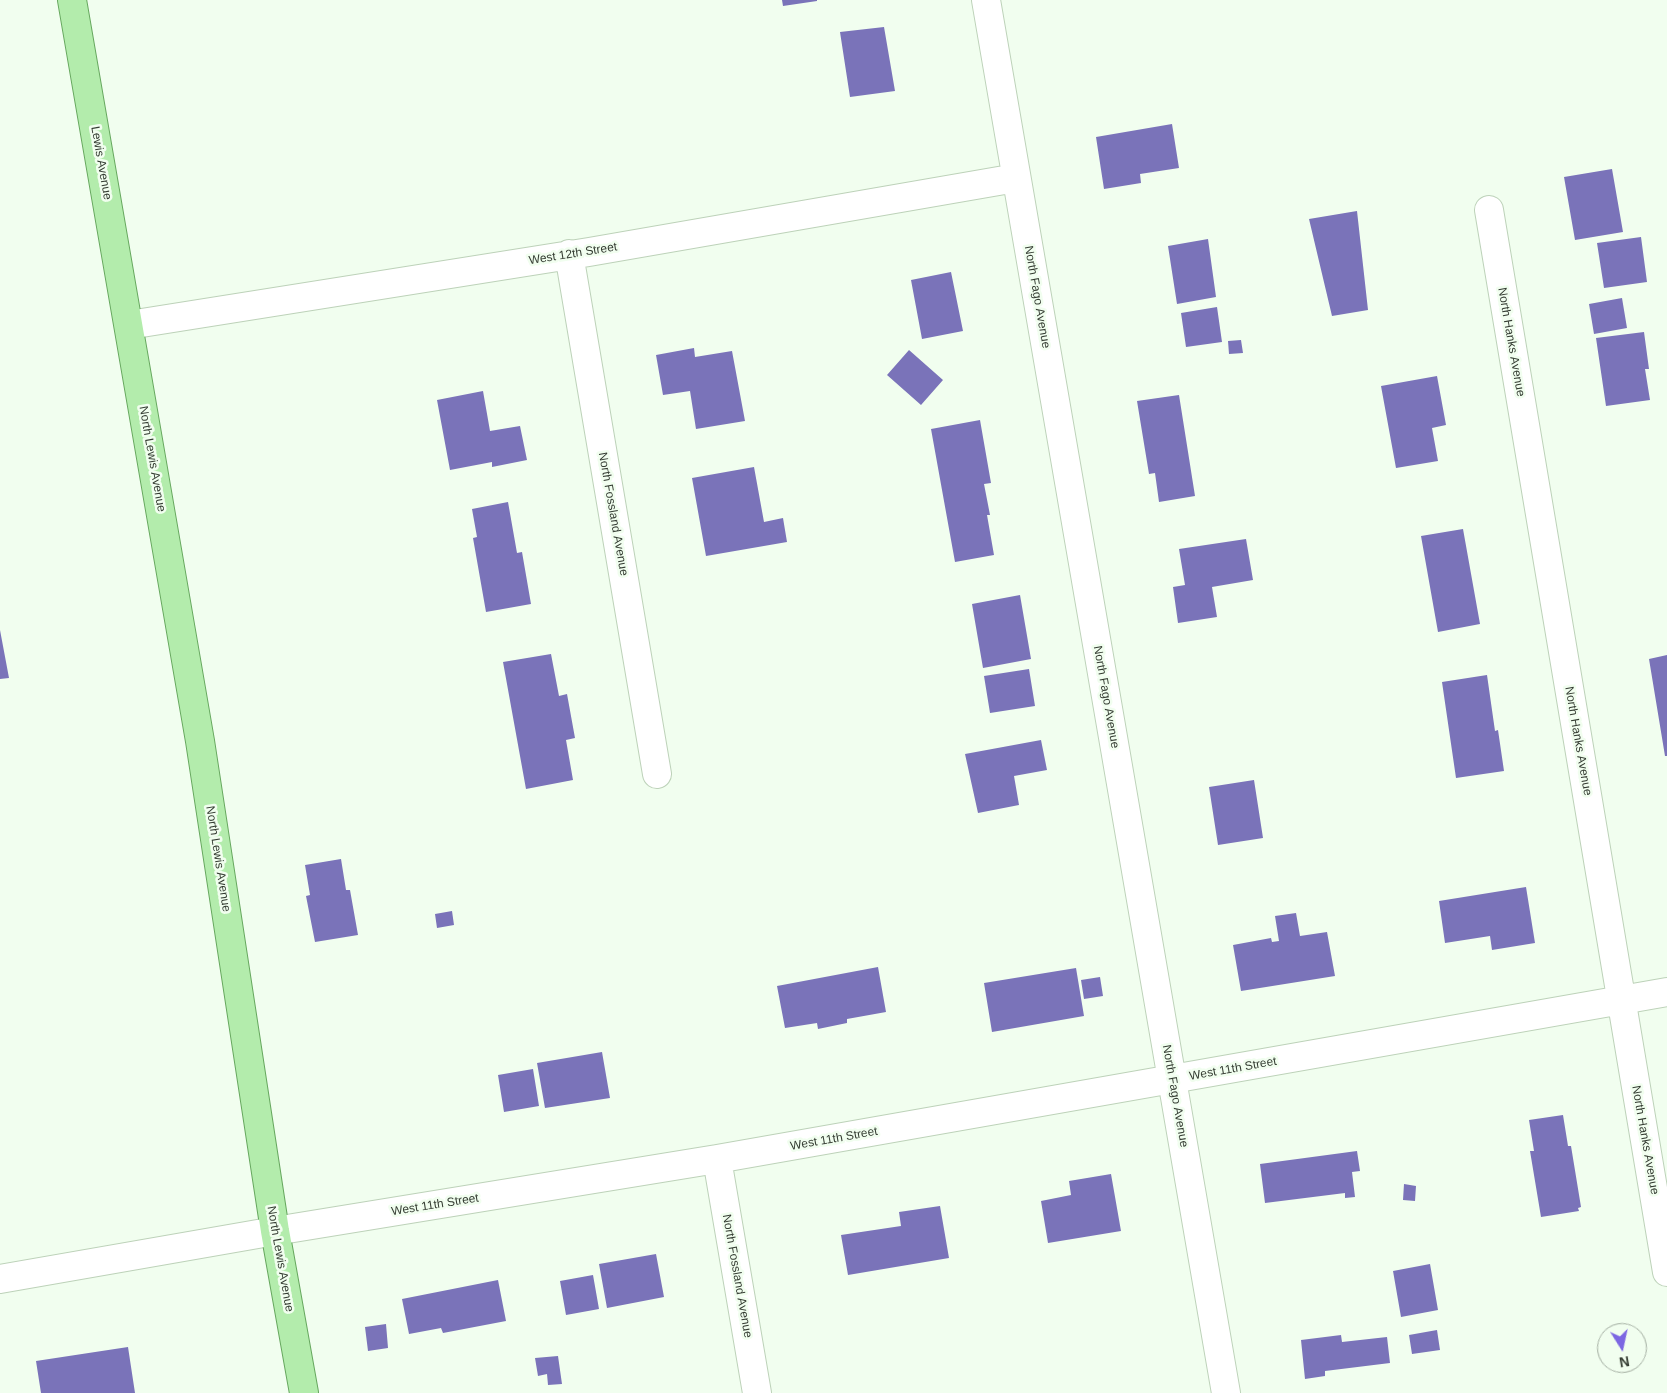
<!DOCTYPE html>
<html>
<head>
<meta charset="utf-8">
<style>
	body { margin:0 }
	#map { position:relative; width:1667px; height:1393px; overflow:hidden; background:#f1feef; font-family:Arial,sans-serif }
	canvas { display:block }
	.north { position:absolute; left:1597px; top:1323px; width:50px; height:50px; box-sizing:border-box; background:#f1feef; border:1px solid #a5b0a3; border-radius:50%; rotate:170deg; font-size:14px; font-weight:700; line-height:20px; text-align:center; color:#343c32 }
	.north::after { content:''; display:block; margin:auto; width:18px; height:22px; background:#7c67e2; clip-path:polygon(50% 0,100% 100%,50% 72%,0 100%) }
</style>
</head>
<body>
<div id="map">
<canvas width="1667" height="1393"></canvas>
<div class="north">N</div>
</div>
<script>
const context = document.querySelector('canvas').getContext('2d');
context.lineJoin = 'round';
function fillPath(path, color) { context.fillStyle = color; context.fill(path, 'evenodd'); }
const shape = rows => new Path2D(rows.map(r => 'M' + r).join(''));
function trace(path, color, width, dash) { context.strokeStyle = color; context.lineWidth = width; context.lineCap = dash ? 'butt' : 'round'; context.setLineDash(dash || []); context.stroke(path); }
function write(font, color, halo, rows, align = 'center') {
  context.font = font + ' Arial,sans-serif'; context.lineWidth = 5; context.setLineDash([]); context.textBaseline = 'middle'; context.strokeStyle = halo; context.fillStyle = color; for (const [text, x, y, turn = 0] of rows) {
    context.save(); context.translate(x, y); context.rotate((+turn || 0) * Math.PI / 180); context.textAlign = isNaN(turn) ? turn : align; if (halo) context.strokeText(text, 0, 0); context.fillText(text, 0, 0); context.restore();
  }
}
fillPath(shape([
	[782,0,817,0,817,1,783,6],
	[884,27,895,91,850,97,840,32],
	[1172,124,1179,168,1140,174,1141,183,1104,189,1096,137],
	[1612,169,1623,232,1575,240,1564,177],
	[1357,211,1368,310,1332,316,1309,219],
	[1641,237,1647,282,1604,288,1597,243],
	[1208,239,1216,297,1177,304,1168,246],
	[951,272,963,331,922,339,911,280],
	[1622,298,1627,328,1594,334,1589,304],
	[1217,307,1222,342,1186,347,1181,313],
	[1644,332,1649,369,1645,369,1650,400,1606,406,1596,338],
	[1241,340,1243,353,1229,354,1228,341],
	[694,348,695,357,732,351,745,421,696,429,690,391,663,395,656,355],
	[909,350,943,380,921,405,887,375],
	[1437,376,1446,425,1432,428,1438,461,1396,468,1381,386],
	[483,391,490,431,520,426,527,460,492,467,492,462,450,470,437,400],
	[1179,395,1195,496,1159,502,1155,473,1149,474,1137,401],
	[980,420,991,483,984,484,990,515,987,515,994,555,955,562,931,429],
	[754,467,764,522,783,518,787,542,706,556,692,478],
	[508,502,517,553,522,552,531,604,486,612,473,538,477,537,472,509],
	[1463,529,1480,624,1438,632,1421,536],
	[1246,539,1253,580,1212,587,1217,617,1178,623,1173,587,1185,585,1179,549],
	[1020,595,1031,659,983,668,972,604],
	[0,630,9,678,0,679],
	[551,654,559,696,567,694,575,738,566,740,573,780,526,789,503,662],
	[1667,655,1667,756,1665,756,1649,659],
	[1029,669,1035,706,990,713,984,676],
	[1487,675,1495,731,1498,730,1504,771,1456,778,1442,682],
	[1041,740,1047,770,1014,776,1019,805,978,813,965,754],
	[1254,780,1263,838,1218,845,1209,787],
	[341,859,346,890,350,890,358,935,315,942,306,896,310,895,305,865],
	[1526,887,1535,943,1492,950,1490,936,1445,943,1439,901],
	[452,911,454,925,437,928,435,914],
	[1296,913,1300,936,1327,932,1335,976,1241,991,1233,945,1271,938,1272,942,1279,941,1275,916],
	[878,967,886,1012,847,1019,847,1023,818,1029,817,1023,785,1028,777,986],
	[1076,968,1084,1016,992,1032,984,983],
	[1100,977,1103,996,1084,999,1081,980],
	[602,1052,610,1098,545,1108,537,1063],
	[533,1069,539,1106,504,1112,498,1075],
	[1563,1115,1568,1146,1571,1146,1581,1207,1578,1208,1579,1211,1541,1217,1530,1151,1534,1151,1529,1120],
	[1357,1151,1360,1171,1352,1172,1355,1197,1345,1198,1345,1193,1265,1203,1260,1164],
	[1111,1174,1121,1231,1048,1243,1041,1201,1071,1195,1069,1181],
	[1404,1184,1416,1186,1415,1201,1403,1200],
	[940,1206,949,1258,848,1275,841,1235,901,1226,899,1212],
	[656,1254,664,1297,607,1308,599,1264],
	[1430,1264,1438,1310,1401,1317,1393,1271],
	[593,1275,599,1309,566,1315,560,1281],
	[498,1280,506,1321,443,1333,441,1328,409,1334,402,1299],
	[386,1324,388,1348,368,1351,365,1327],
	[1437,1330,1440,1350,1412,1354,1409,1335],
	[1341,1335,1342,1342,1387,1337,1390,1363,1325,1371,1325,1376,1305,1379,1301,1340],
	[128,1347,135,1393,41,1393,36,1361],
	[558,1356,562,1384,548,1385,547,1374,538,1376,535,1358]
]), '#7a73b9');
const minor = shape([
	[986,0,1226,1393],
	[1489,210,1667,1272],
	[569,254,657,774],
	[129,325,589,252,1016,178],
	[717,1159,757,1393],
	[0,1279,275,1231,717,1159,1667,992]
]);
const major = shape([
	[72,0,200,741,275,1231,304,1393]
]);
trace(minor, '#bdd2b9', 30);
trace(major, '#66a75e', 30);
trace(minor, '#fff', 28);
trace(major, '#b3ecac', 28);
write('12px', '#343c32', '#f1feef', [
	["Lewis Avenue",101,163,80],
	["West 12th Street",573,254,-9],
	["North Fago Avenue",1037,297,80],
	["North Hanks Avenue",1511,342,80],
	["North Lewis Avenue",152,459,80],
	["North Fossland Avenue",613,514,80],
	["North Fago Avenue",1106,697,80],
	["North Hanks Avenue",1578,741,80],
	["North Lewis Avenue",218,859,81],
	["West 11th Street",1233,1069,-10],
	["North Fago Avenue",1175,1096,80],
	["West 11th Street",834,1139,-10],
	["North Hanks Avenue",1645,1140,80],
	["West 11th Street",435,1205,-9],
	["North Lewis Avenue",280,1259,80],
	["North Fossland Avenue",737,1276,80]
]);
</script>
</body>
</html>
